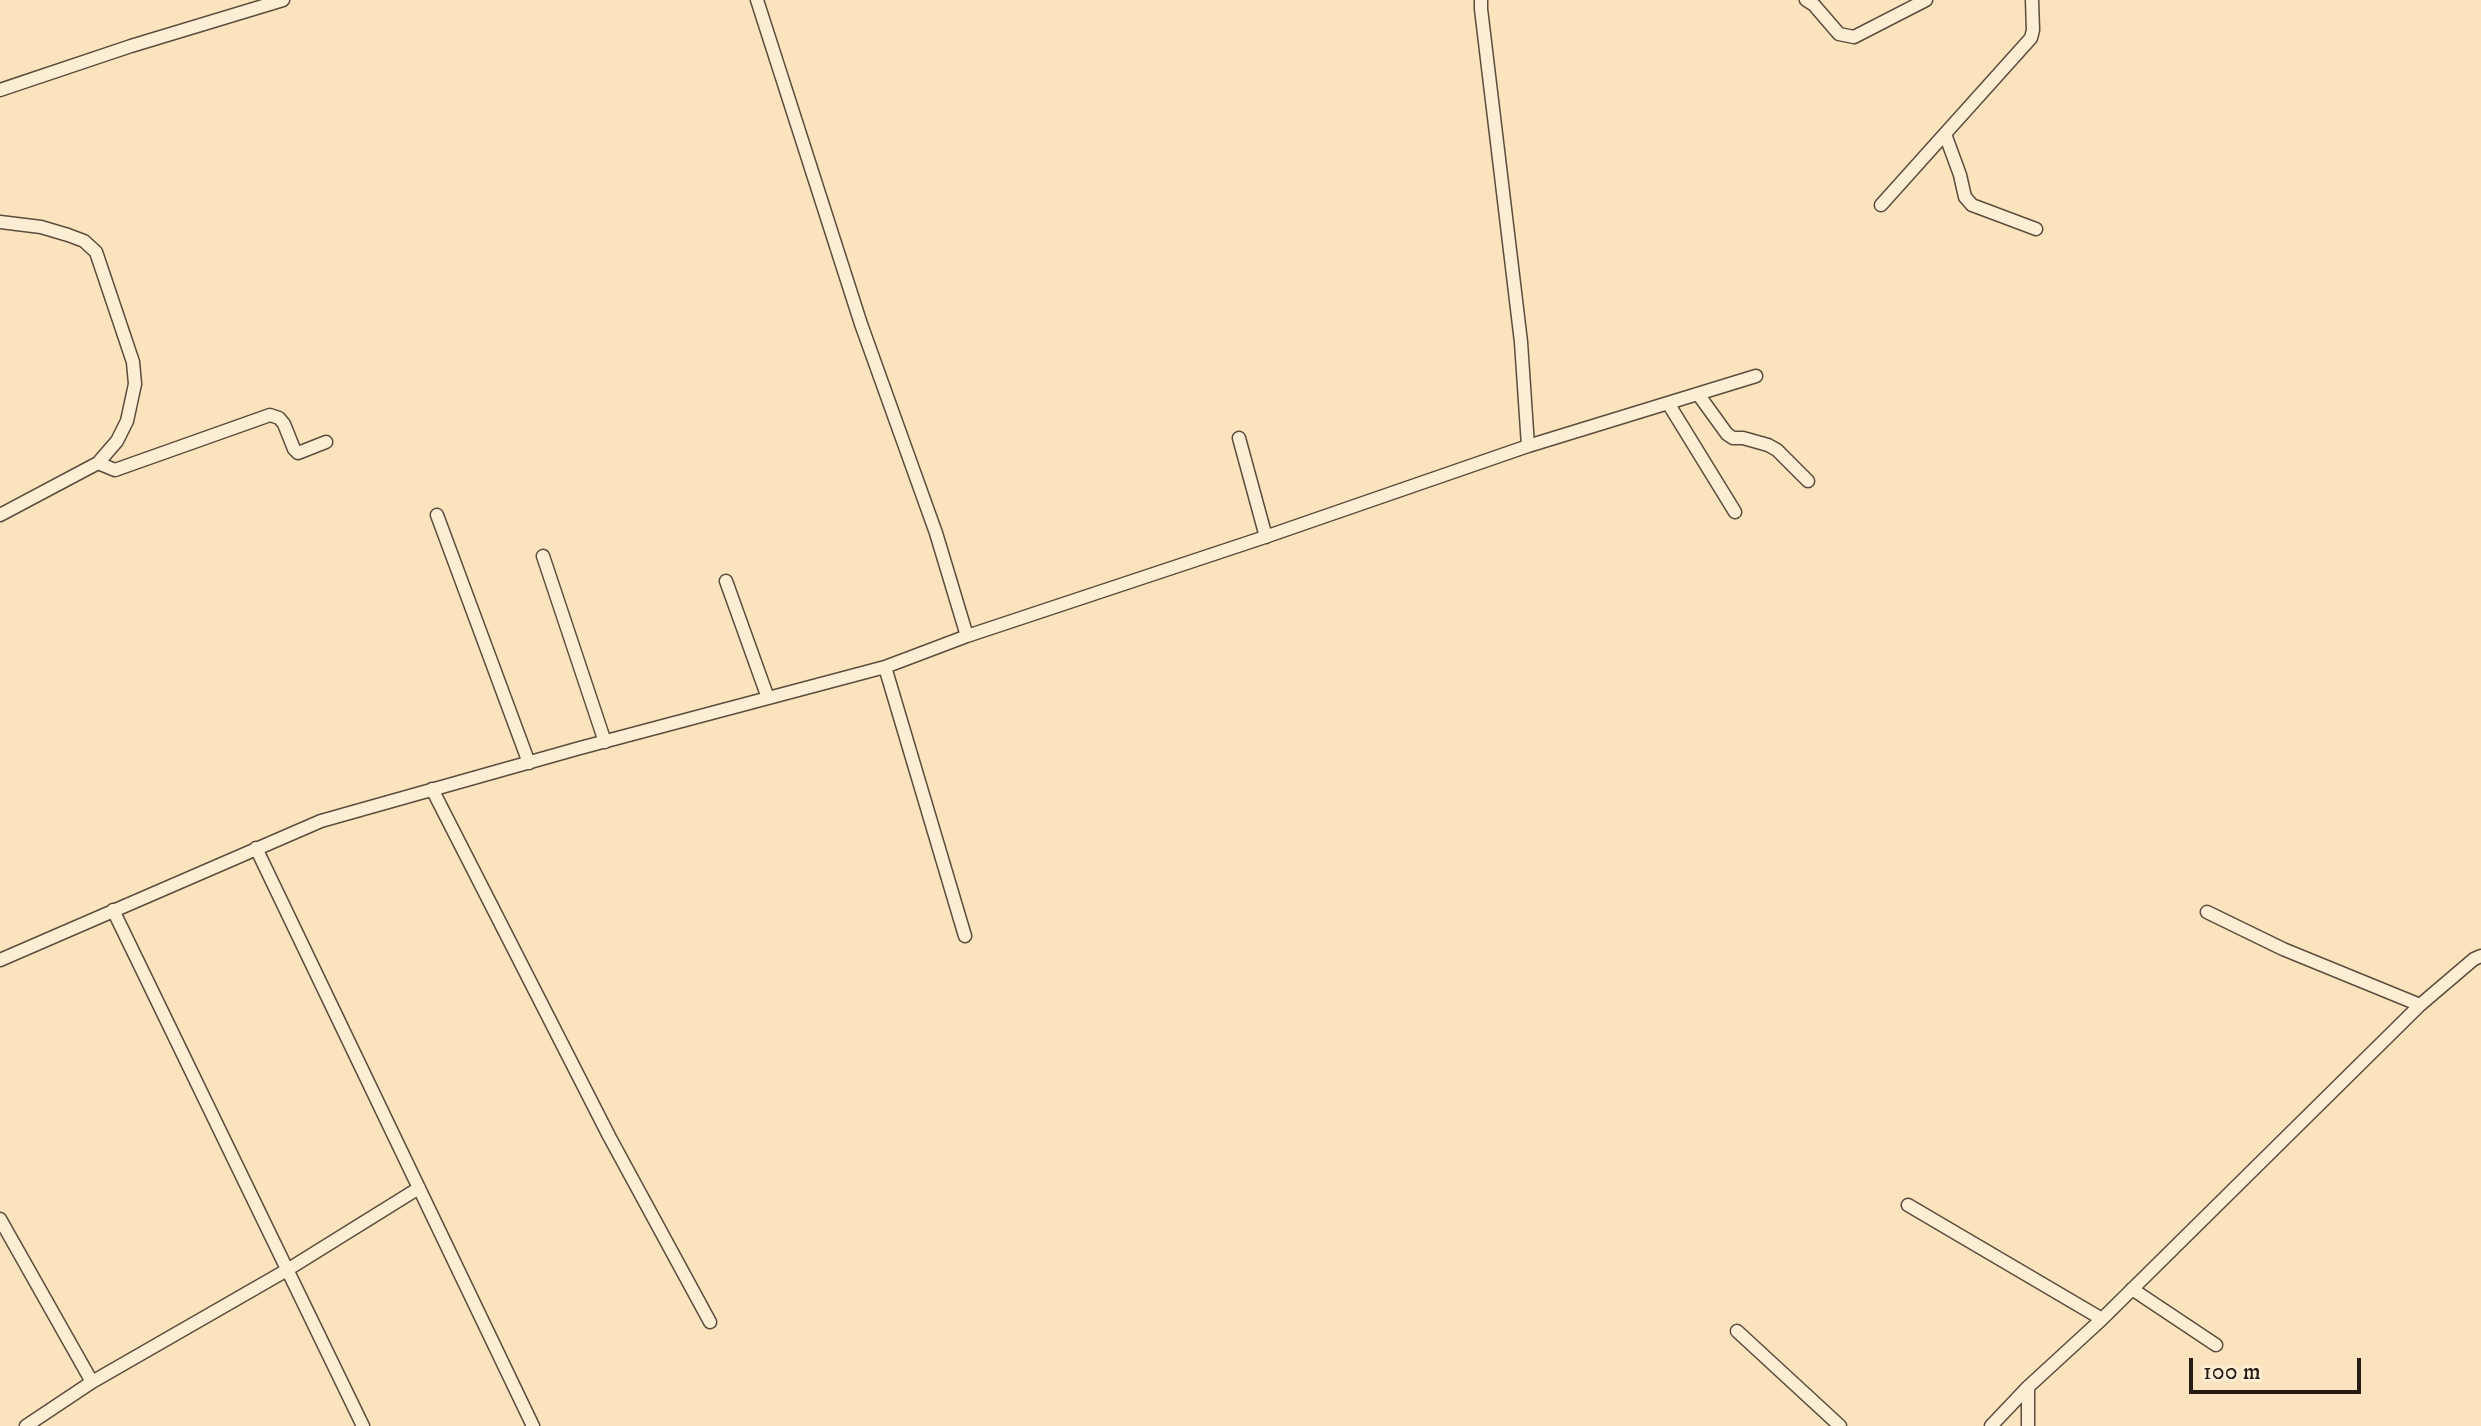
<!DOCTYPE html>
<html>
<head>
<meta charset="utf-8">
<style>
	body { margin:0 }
	#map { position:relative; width:2481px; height:1426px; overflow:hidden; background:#fae3bd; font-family:"IM FELL DW Pica",serif }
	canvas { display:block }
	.scale { position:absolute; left:2189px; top:1358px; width:172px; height:36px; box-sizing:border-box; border:4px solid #261b12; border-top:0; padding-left:10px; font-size:24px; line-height:28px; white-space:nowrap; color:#261b12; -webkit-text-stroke:6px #fcedd4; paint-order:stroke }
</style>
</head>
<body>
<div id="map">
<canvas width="2481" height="1426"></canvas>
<div class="scale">100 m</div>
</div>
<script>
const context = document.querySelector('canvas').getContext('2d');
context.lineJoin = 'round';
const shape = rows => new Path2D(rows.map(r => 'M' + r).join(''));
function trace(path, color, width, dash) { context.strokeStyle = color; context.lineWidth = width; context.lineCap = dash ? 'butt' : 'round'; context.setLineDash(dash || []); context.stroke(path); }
const street = shape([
	[757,0,861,324,936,533,967,636],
	[1481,0,1481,9,1521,342,1528,446],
	[1806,0,1814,5,1839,34,1854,37,1926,0],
	[0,90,131,46,283,0],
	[1945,134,1960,175,1965,197,1972,205,2036,229],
	[1881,205,2031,38,2033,30,2032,0],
	[0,222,41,227,68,235,84,241,96,252,133,362,135,384,127,421,117,441,98,463,0,515],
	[1698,394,1727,434,1733,438,1743,438,1768,445,1777,450,1808,481],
	[1668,403,1735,512],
	[1239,438,1266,537],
	[98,463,115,470,270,415,279,418,284,424,294,449,298,453,326,442],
	[437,515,529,763],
	[543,556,605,742],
	[726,581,768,698],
	[885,667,965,936],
	[432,789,609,1136,710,1322],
	[256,848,533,1426],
	[113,910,363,1426],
	[2207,912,2283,949,2420,1005],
	[0,960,321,821,580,748,885,667,967,636,1262,538,1528,446,1756,376],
	[1908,1205,2102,1319],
	[0,1219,92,1382],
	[2132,1289,2216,1345],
	[1737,1331,1840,1426],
	[2028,1387,2028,1426],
	[26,1426,92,1382,287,1270,419,1188],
	[1991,1426,2028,1387,2102,1319,2420,1005,2474,959,2481,956]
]);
trace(street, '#5b4d3d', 15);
trace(street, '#fcedd4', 12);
</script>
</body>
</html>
